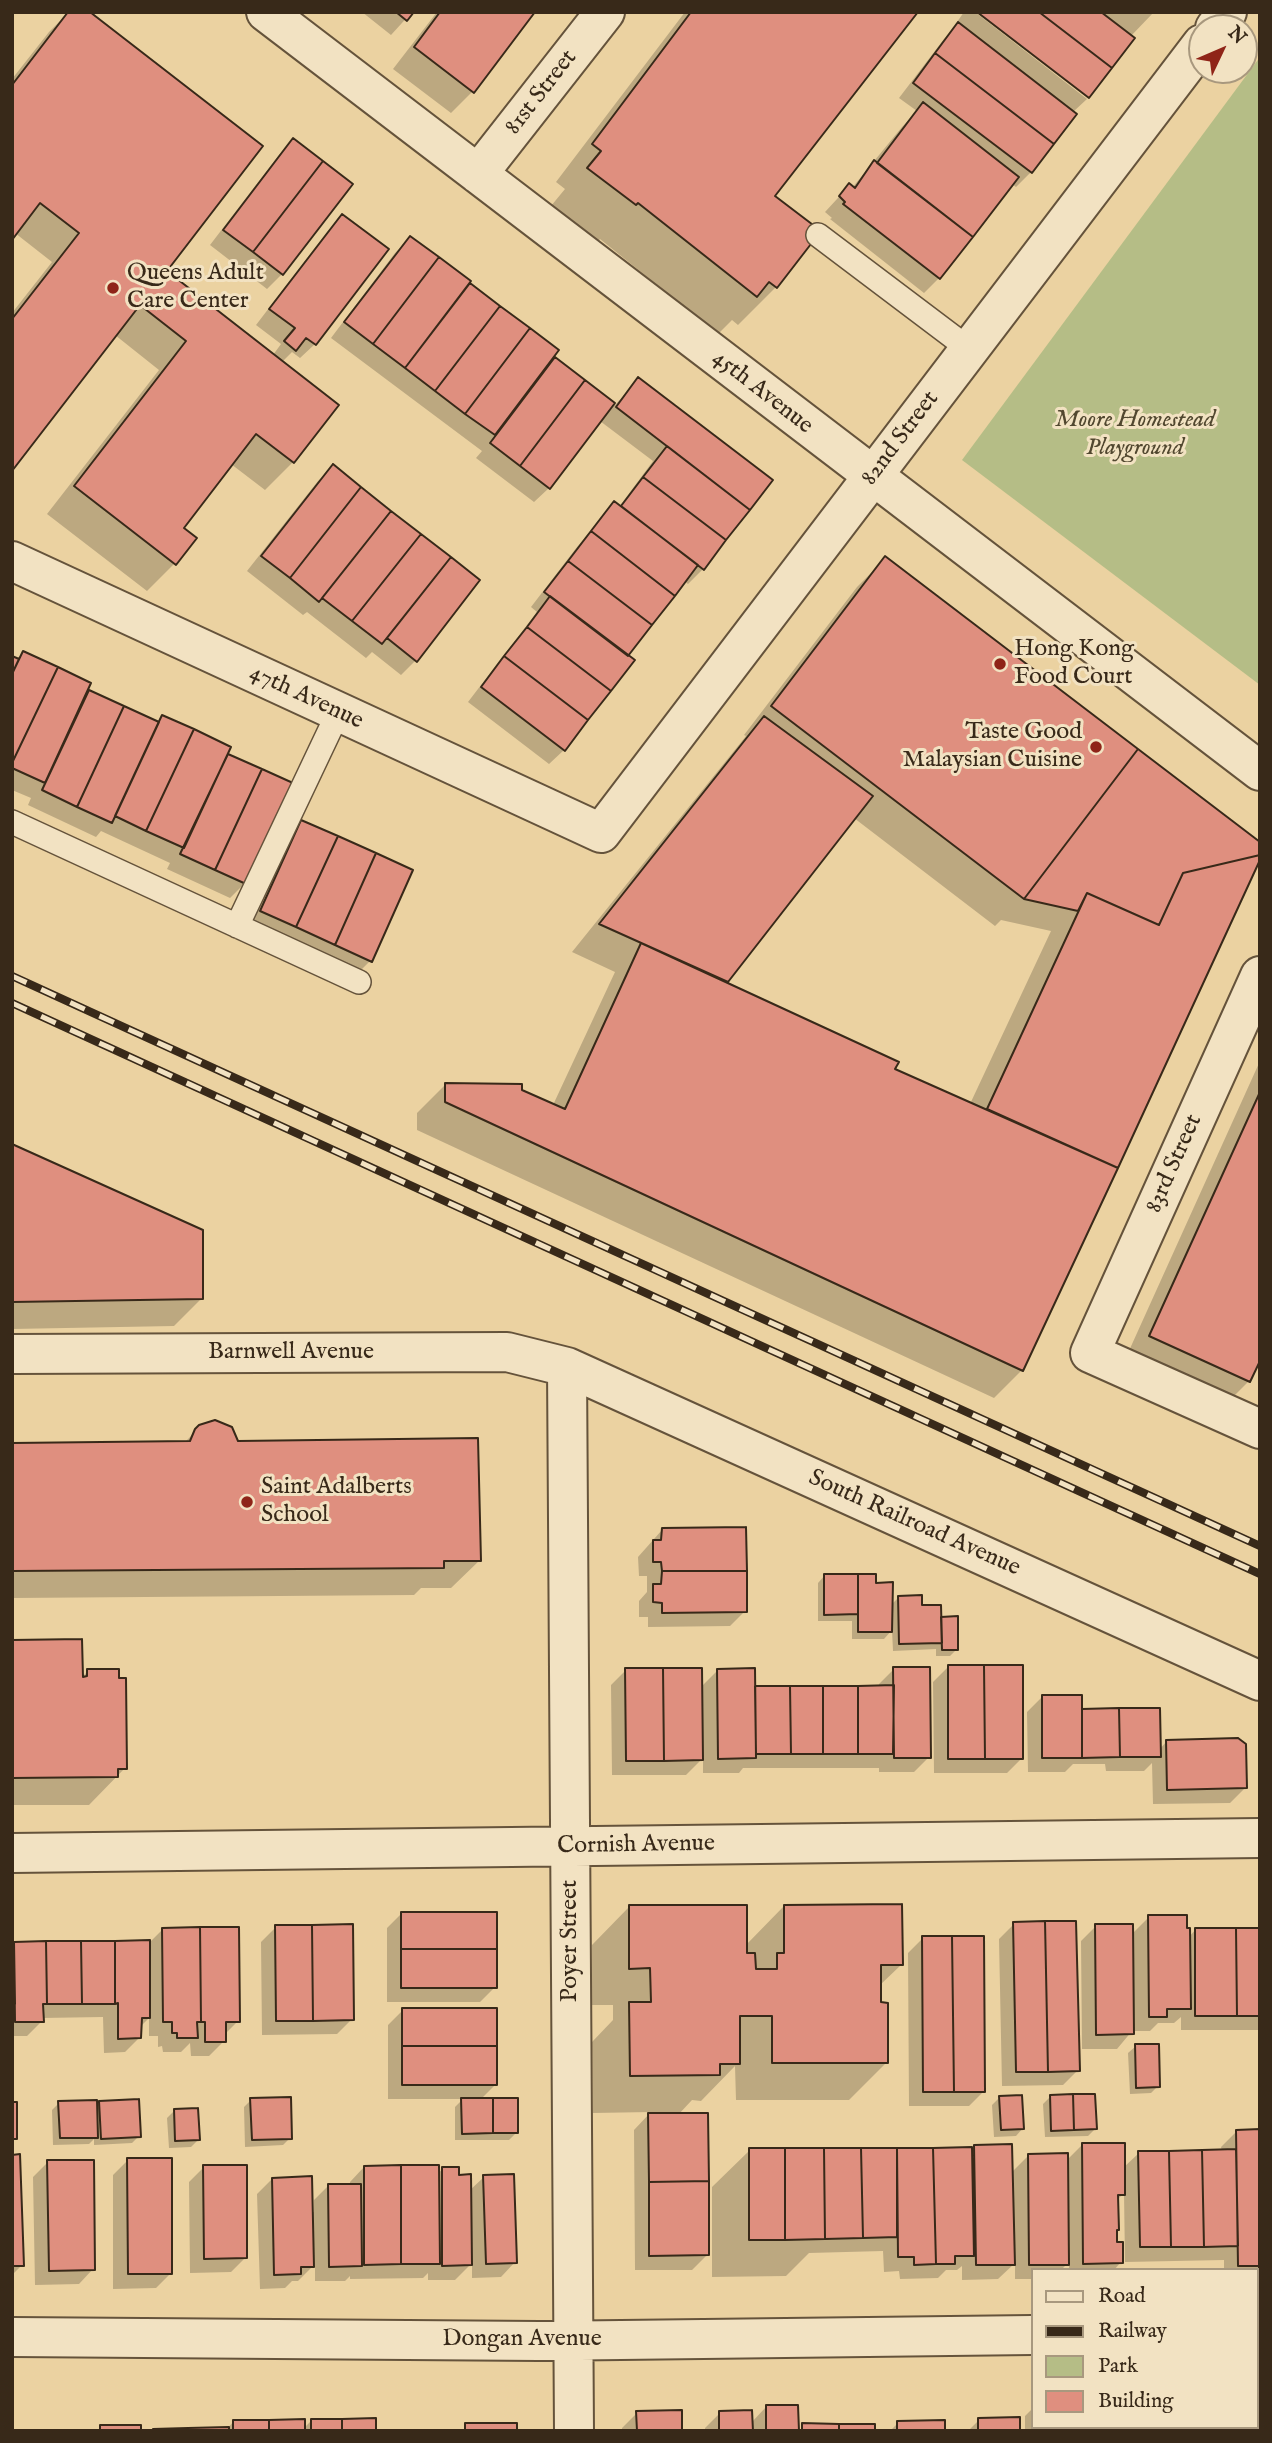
<!DOCTYPE html>
<html>
<head>
<meta charset="utf-8">
<style>
	body { margin:0 }
	#map { position:relative; width:1272px; height:2443px; overflow:hidden; background:#ebd2a1; font-family:"IM FELL English",serif }
	canvas { display:block }
	.frame { position:absolute; inset:0; border:14px solid #382919; pointer-events:none }
	.legend { position:absolute; left:1031px; top:2268px; width:228px; height:161px; box-sizing:border-box; background:#f2e2c2; border:2px solid #a8987e; margin:0; padding:9px 12px; list-style:none; font-size:21px; color:#382919 }
	.legend li { display:flex; align-items:center; gap:14px; height:35px }
	.legend b { width:35px; border:2px solid #a8987e }
	.north { position:absolute; left:1188px; top:14px; width:70px; height:70px; box-sizing:border-box; background:#f2e2c2; border:2px solid #a8987e; border-radius:50%; rotate:46deg; font-size:19px; font-weight:700; line-height:28px; text-align:center; color:#382919 }
	.north::after { content:''; display:block; margin:auto; width:24px; height:32px; background:#8f2418; clip-path:polygon(50% 0,100% 100%,50% 72%,0 100%) }
</style>
</head>
<body>
<div id="map">
<canvas width="1272" height="2443"></canvas>
<div class="frame"></div>
<ul class="legend">
<li><b style="height:9px;background:#f2e2c2"></b>Road</li>
<li><b style="height:9px;background:#382919"></b>Railway</li>
<li><b style="height:19px;background:#b5bd86"></b>Park</li>
<li><b style="height:19px;background:#df8f7f"></b>Building</li>
</ul>
<div class="north">N</div>
</div>
<script>
const context = document.querySelector('canvas').getContext('2d');
context.lineJoin = 'round';
function fillPath(path, color) { context.fillStyle = color; context.fill(path, 'evenodd'); }
const shape = rows => new Path2D(rows.map(r => 'M' + r).join(''));
function trace(path, color, width, dash) { context.strokeStyle = color; context.lineWidth = width; context.lineCap = dash ? 'butt' : 'round'; context.setLineDash(dash || []); context.stroke(path); }
function write(font, color, halo, rows, align = 'center') {
  context.font = font + ' "IM FELL English",serif'; context.lineWidth = 6; context.setLineDash([]); context.textBaseline = 'middle'; context.strokeStyle = halo; context.fillStyle = color; for (const [text, x, y, turn = 0] of rows) {
    context.save(); context.translate(x, y); context.rotate((+turn || 0) * Math.PI / 180); context.textAlign = isNaN(turn) ? turn : align; if (halo) context.strokeText(text, 0, 0); context.fillText(text, 0, 0); context.restore();
  }
}
fillPath(shape([
	[1260,57,1260,685,962,460]
]), '#b5bd86');
fillPath(shape([
	[69,12,164,271,273,355,281,344,256,325,328,231,343,216,315,344,300,358,292,352,282,362,293,462,265,490,231,464,182,528,175,563,147,591,47,514,159,370,115,335,12,468,12,313,52,262,15,233,12,237,12,79,49,32],
	[362,12,412,12,391,35],
	[437,12,533,12,472,92,451,113,393,69],
	[685,12,916,12,773,196,818,232,776,287,738,325,732,320,718,334,600,239,598,242,551,206,565,189,556,182],
	[964,12,975,12,1087,99,1073,112,1075,114,1031,172,1016,187,1012,184,939,278,924,293,830,219,832,218,825,212,849,186,852,188,902,127,917,111,899,98,944,39,959,24,957,22],
	[980,12,1154,12,1130,37],
	[294,140,351,184,282,274,267,289,210,245,279,155],
	[410,238,557,351,552,357,615,405,639,379,770,480,703,569,688,584,684,581,626,656,564,750,549,764,468,702,537,612,531,607,577,547,614,503,619,507,653,461,600,421,549,488,534,502,476,458,482,451,331,338,395,253],
	[333,467,478,581,415,661,401,675,372,652,366,658,307,612,303,615,247,571,318,481],
	[885,559,1260,844,1117,1167,1022,1370,994,1398,417,1130,417,1113,445,1085,521,1091,553,1105,615,972,572,952,746,736,744,735,857,587],
	[854,818,995,926,1001,920,1051,931,970,1104,893,1070,725,983],
	[23,653,87,690,156,723,162,717,225,754,291,784,245,883,230,898,167,869,170,863,101,831,96,837,28,805,31,798,12,790,12,658,16,660],
	[301,822,370,961,356,975,247,926,286,836],
	[1260,1061,1260,1357,1249,1381,1221,1409,1123,1364],
	[12,1146,202,1298,174,1326,12,1329],
	[200,1427,237,1442,480,1560,451,1588,421,1588,414,1595,12,1598,12,1445,184,1443],
	[662,1530,745,1611,730,1626,648,1627,648,1617,639,1617,639,1601,647,1592,647,1576,639,1576,638,1557],
	[825,1575,875,1584,891,1605,898,1598,920,1607,939,1619,957,1649,950,1656,936,1656,936,1649,893,1651,892,1630,884,1639,852,1639,852,1621,818,1621,818,1583],
	[12,1641,81,1678,88,1671,125,1768,89,1805,12,1805],
	[948,1667,1022,1758,1007,1773,934,1773,933,1682],
	[894,1669,929,1757,914,1772,879,1772,879,1768,743,1768,739,1773,703,1773,703,1758,686,1775,612,1775,611,1685,626,1670,700,1688,718,1670,754,1688,879,1687,879,1684],
	[1042,1697,1159,1750,1167,1741,1245,1788,1230,1803,1153,1804,1152,1763,1144,1771,1106,1771,1105,1764,1073,1764,1065,1772,1028,1772,1027,1712],
	[784,1906,901,1965,879,1986,887,2062,849,2100,736,2100,735,2066,701,2101,692,2100,678,2115,707,2255,692,2270,635,2270,634,2130,651,2112,593,2113,592,2042,613,2020,613,2005,592,2005,592,1945,629,1907,746,1945],
	[402,1913,495,1987,480,2002,387,2002,387,1928],
	[1149,1917,1185,1930,1189,1937,1196,1929,1260,1929,1260,2030,1181,2030,1181,2017,1174,2023,1158,2023,1150,2031,1132,2031,1117,2049,1082,2049,1081,1941,1096,1926,1132,1934],
	[1014,1924,1078,2070,1063,2085,1002,2086,999,1939],
	[276,1927,352,2019,337,2034,262,2035,261,1942],
	[163,1929,238,2021,224,2035,224,2041,209,2056,191,2056,190,2043,181,2052,163,2052,162,2046,158,2047,158,2036,149,2036,149,2018,140,2027,140,2037,125,2052,104,2053,103,2017,42,2018,42,2021,27,2036,12,2036,12,1943,150,1942],
	[923,1938,984,2091,969,2106,909,2106,908,1953],
	[403,2010,495,2085,480,2100,516,2133,509,2140,455,2140,455,2107,463,2099,388,2099,388,2025],
	[1136,2046,1158,2086,1151,2093,1130,2094,1128,2053],
	[1050,2097,1095,2129,1088,2136,1045,2137,1043,2104],
	[999,2098,1023,2128,1016,2136,994,2137,992,2105],
	[251,2100,290,2138,283,2145,245,2147,244,2107],
	[59,2103,95,2107,99,2103,139,2136,132,2143,94,2145,94,2139,89,2144,53,2145,52,2110],
	[174,2111,198,2140,191,2147,169,2148,167,2118],
	[1260,2131,1260,2280,1256,2280,1256,2270,1224,2270,1224,2260,1125,2262,1124,2193,1116,2201,1115,2244,1121,2262,1114,2270,1069,2270,1069,2262,1061,2270,1032,2270,1032,2279,1015,2279,1015,2263,998,2279,962,2280,962,2266,957,2270,946,2270,938,2278,900,2279,899,2271,884,2272,883,2251,809,2253,786,2276,712,2277,712,2187,750,2150,970,2149,970,2151,974,2147,1011,2173,1029,2155,1066,2161,1082,2145,1123,2168,1139,2153,1222,2151,1221,2147,1236,2132],
	[12,2156,22,2265,12,2275],
	[128,2160,171,2273,156,2288,113,2289,113,2175],
	[48,2162,93,2269,79,2284,35,2285,33,2177],
	[204,2167,246,2257,231,2272,190,2273,189,2182],
	[364,2167,437,2174,443,2169,457,2176,469,2191,484,2177,515,2262,501,2277,472,2278,472,2263,455,2280,428,2280,428,2273,423,2278,350,2279,350,2276,345,2281,315,2281,315,2264,298,2281,292,2281,285,2288,260,2289,257,2194,272,2179,311,2212,314,2212,314,2200,329,2185,350,2185,350,2182],
	[766,2407,797,2431,705,2431,705,2428,720,2413,751,2423],
	[1032,2409,1032,2427,1174,2427,1174,2431,1025,2431,1025,2416],
	[637,2413,680,2431,622,2431,622,2428],
	[979,2420,1018,2431,968,2431],
	[234,2421,303,2429,311,2421,374,2431,154,2431,227,2429],
	[898,2423,943,2431,890,2431],
	[1180,2427,1231,2427,1231,2431,1177,2431],
	[1240,2427,1256,2427,1260,2431,1237,2431]
]), '#0003');
const building = shape([
	[68,12,90,12,263,146,167,271,339,405,294,463,256,434,184,528,197,538,176,565,74,486,186,341,140,305,12,471,12,319,79,233,40,203,12,240,12,85,68,12],
	[396,12,414,12,407,21,396,12],
	[440,12,535,12,474,93,414,47,440,12],
	[691,12,918,12,775,196,821,231,777,288,769,282,757,297,638,203,636,205,587,168,601,151,592,144,691,12],
	[977,12,1039,12,1112,68,1089,98,977,12],
	[1039,12,1101,12,1135,38,1112,68,1039,12],
	[958,22,1077,114,1054,144,935,53,958,22],
	[935,53,1054,144,1032,173,913,83,935,53],
	[923,102,1019,177,973,237,877,163,923,102],
	[293,138,323,161,253,252,223,230,293,138],
	[874,160,973,237,940,279,843,204,845,202,839,196,849,183,855,188,874,160],
	[323,161,353,184,283,275,253,252,323,161],
	[342,214,389,249,316,345,306,338,296,351,284,341,295,328,269,309,342,214],
	[410,236,439,257,373,344,344,322,410,236],
	[439,257,471,281,405,368,373,344,439,257],
	[470,283,500,306,435,391,405,368,470,283],
	[500,306,530,328,465,414,435,391,500,306],
	[530,328,559,350,495,435,465,414,530,328],
	[555,357,585,380,520,466,490,443,555,357],
	[638,377,773,480,750,510,616,407,638,377],
	[585,380,615,403,550,489,520,466,585,380],
	[667,446,750,510,726,540,643,477,667,446],
	[333,464,361,487,290,578,261,556,333,464],
	[643,477,726,540,704,570,621,506,643,477],
	[361,487,391,511,319,602,290,578,361,487],
	[614,501,698,565,675,596,591,531,614,501],
	[391,511,421,534,352,621,322,598,391,511],
	[591,531,675,596,652,625,568,561,591,531],
	[421,534,451,557,382,644,352,621,421,534],
	[885,556,1138,749,1024,899,771,706,885,556],
	[451,557,480,580,417,662,387,638,451,557],
	[568,561,652,625,628,656,544,592,568,561],
	[550,596,635,660,611,691,527,627,550,596],
	[527,627,611,691,588,720,504,656,527,627],
	[23,651,58,667,12,763,12,674,23,651],
	[12,656,19,659,12,674,12,656],
	[504,656,588,720,565,751,481,687,504,656],
	[58,667,91,683,45,783,12,768,12,763,58,667],
	[89,690,124,706,77,807,42,790,89,690],
	[124,706,159,722,112,823,77,807,124,706],
	[162,715,194,729,146,831,115,816,162,715],
	[764,716,873,796,728,982,599,924,764,716],
	[194,729,231,747,184,848,146,831,194,729],
	[1138,749,1260,842,1260,855,1183,873,1159,925,1087,893,1078,911,1024,899,1138,749],
	[228,754,262,769,215,870,180,854,228,754],
	[262,769,293,783,246,884,215,870,262,769],
	[301,820,338,836,296,927,260,911,301,820],
	[338,836,376,853,335,945,296,927,338,836],
	[376,853,413,870,372,962,335,945,376,853],
	[1260,855,1260,860,1118,1168,987,1109,1087,893,1159,925,1183,873,1260,855],
	[641,943,899,1062,895,1069,1118,1168,1023,1371,445,1102,445,1083,522,1084,522,1090,565,1109,641,943],
	[1260,1092,1260,1361,1250,1382,1149,1336,1260,1092],
	[12,1144,203,1230,203,1299,12,1302,12,1144],
	[215,1420,232,1427,238,1441,478,1438,481,1561,444,1561,444,1568,12,1571,12,1443,190,1441,195,1429,199,1425,215,1420],
	[746,1527,747,1571,662,1571,661,1562,653,1562,653,1540,661,1540,662,1528,746,1527],
	[662,1571,747,1571,747,1612,662,1613,662,1603,653,1602,653,1584,661,1584,662,1571],
	[824,1574,858,1574,858,1614,824,1615,824,1574],
	[858,1574,876,1574,876,1583,893,1582,892,1632,858,1632,858,1574],
	[922,1595,922,1605,941,1605,942,1643,899,1644,898,1596,922,1595],
	[958,1616,958,1650,942,1650,941,1617,958,1616],
	[82,1639,83,1677,87,1676,87,1669,119,1669,119,1678,126,1678,127,1769,118,1769,118,1777,12,1778,12,1640,82,1639],
	[948,1665,984,1665,985,1759,948,1759,948,1665],
	[984,1665,1023,1665,1023,1759,985,1759,984,1665],
	[893,1667,930,1667,931,1758,894,1758,893,1667],
	[625,1668,663,1668,664,1761,626,1761,625,1668],
	[663,1668,702,1668,703,1760,664,1761,663,1668],
	[755,1668,756,1758,718,1759,717,1669,755,1668],
	[894,1685,893,1754,858,1754,858,1686,894,1685],
	[755,1686,790,1686,791,1754,756,1754,755,1686],
	[790,1686,823,1686,823,1754,791,1754,790,1686],
	[823,1686,858,1686,858,1754,823,1754,823,1686],
	[1042,1695,1082,1695,1082,1758,1042,1758,1042,1695],
	[1119,1708,1120,1757,1082,1758,1082,1709,1119,1708],
	[1119,1708,1160,1708,1161,1757,1120,1757,1119,1708],
	[1238,1738,1246,1744,1247,1788,1167,1790,1166,1740,1238,1738],
	[902,1904,903,1965,881,1965,881,2002,888,2003,888,2063,772,2063,772,2016,740,2016,740,2064,720,2064,720,2075,630,2076,629,2002,651,2002,650,1968,629,1969,629,1905,747,1905,747,1953,755,1953,756,1969,777,1969,777,1953,784,1953,784,1905,902,1904],
	[401,1912,497,1912,497,1949,401,1949,401,1912],
	[1148,1915,1187,1915,1187,1928,1190,1928,1191,2009,1167,2009,1167,2017,1149,2017,1148,1915],
	[1045,1921,1048,2072,1016,2072,1013,1922,1045,1921],
	[1045,1921,1076,1921,1080,2071,1048,2072,1045,1921],
	[353,1924,354,2020,313,2021,312,1925,353,1924],
	[1095,1924,1133,1924,1134,2034,1096,2035,1095,1924],
	[275,1925,312,1925,313,2021,276,2021,275,1925],
	[200,1927,201,2022,197,2022,198,2038,177,2038,177,2033,172,2033,172,2022,163,2022,162,1928,200,1927],
	[200,1927,239,1927,240,2022,226,2022,226,2042,205,2042,205,2022,201,2022,200,1927],
	[1195,1928,1236,1928,1237,2016,1195,2016,1195,1928],
	[1236,1928,1260,1928,1260,2016,1237,2016,1236,1928],
	[922,1936,952,1936,954,2092,923,2092,922,1936],
	[952,1936,984,1936,985,2092,954,2092,952,1936],
	[150,1940,150,2018,142,2018,141,2038,118,2039,118,2003,115,2004,115,1941,150,1940],
	[46,1941,47,2004,43,2004,44,2022,15,2022,14,1942,46,1941],
	[46,1941,81,1941,82,2004,47,2004,46,1941],
	[81,1941,115,1941,115,2004,82,2004,81,1941],
	[12,1942,14,1942,15,2004,12,2004,12,1942],
	[401,1949,497,1949,497,1988,401,1988,401,1949],
	[402,2008,497,2008,497,2046,402,2046,402,2008],
	[1135,2044,1159,2044,1160,2087,1136,2088,1135,2044],
	[402,2046,497,2046,497,2085,402,2085,402,2046],
	[1073,2094,1074,2130,1051,2131,1050,2095,1073,2094],
	[1073,2094,1095,2094,1097,2129,1074,2130,1073,2094],
	[1022,2095,1024,2129,1001,2130,999,2096,1022,2095],
	[291,2097,292,2139,252,2140,250,2098,291,2097],
	[461,2098,493,2098,493,2133,462,2134,461,2098],
	[493,2098,518,2098,518,2133,493,2133,493,2098],
	[139,2099,141,2137,101,2139,99,2101,139,2099],
	[97,2100,98,2138,60,2138,58,2101,97,2100],
	[12,2102,17,2102,17,2139,12,2139,12,2102],
	[198,2108,200,2140,175,2141,174,2109,198,2108],
	[648,2113,708,2113,709,2181,649,2182,648,2113],
	[1260,2129,1260,2266,1238,2266,1236,2130,1260,2129],
	[1082,2143,1125,2143,1125,2195,1118,2195,1119,2230,1117,2230,1117,2242,1123,2242,1123,2263,1083,2264,1082,2143],
	[1012,2144,1015,2265,976,2265,974,2145,1012,2144],
	[972,2147,974,2256,955,2256,955,2264,936,2264,933,2148,972,2147],
	[749,2148,785,2148,785,2240,749,2240,749,2148],
	[785,2148,824,2148,825,2239,785,2240,785,2148],
	[824,2148,861,2148,863,2238,825,2239,824,2148],
	[861,2148,897,2148,897,2237,863,2238,861,2148],
	[897,2148,933,2148,936,2264,914,2265,914,2257,898,2257,897,2148],
	[1236,2149,1238,2246,1204,2247,1202,2150,1236,2149],
	[1202,2150,1204,2247,1171,2247,1169,2151,1202,2150],
	[1138,2151,1169,2151,1171,2247,1140,2247,1138,2151],
	[1068,2153,1069,2265,1029,2265,1028,2154,1068,2153],
	[20,2154,24,2266,12,2266,12,2155,20,2154],
	[127,2158,172,2158,172,2274,128,2274,127,2158],
	[47,2160,94,2160,95,2270,49,2271,47,2160],
	[203,2165,247,2165,247,2258,204,2259,203,2165],
	[401,2165,401,2264,364,2265,364,2166,401,2165],
	[401,2165,439,2165,440,2264,401,2264,401,2165],
	[442,2167,459,2167,459,2175,471,2174,472,2265,442,2266,442,2167],
	[514,2174,517,2263,486,2264,483,2175,514,2174],
	[312,2176,314,2267,301,2267,301,2274,274,2275,272,2178,312,2176],
	[709,2181,709,2255,649,2256,649,2182,709,2181],
	[328,2184,361,2184,362,2266,329,2267,328,2184],
	[766,2405,798,2405,799,2431,766,2431,766,2405],
	[682,2410,682,2431,637,2431,636,2411,682,2410],
	[752,2410,753,2431,719,2431,719,2411,752,2410],
	[1020,2417,1020,2431,978,2431,978,2418,1020,2417],
	[376,2418,376,2431,342,2431,342,2419,376,2418],
	[305,2419,305,2431,269,2431,269,2420,305,2419],
	[311,2419,342,2419,342,2431,311,2431,311,2419],
	[1256,2419,1260,2419,1260,2431,1246,2431,1246,2427,1256,2427,1256,2419],
	[233,2420,269,2420,269,2431,233,2431,233,2420],
	[945,2420,945,2431,897,2431,897,2421,945,2420],
	[465,2423,517,2423,517,2431,465,2431,465,2423],
	[802,2423,839,2424,839,2431,802,2431,802,2423],
	[839,2424,875,2424,875,2431,839,2431,839,2424],
	[100,2425,141,2425,141,2431,100,2431,100,2425],
	[229,2427,229,2431,188,2431,188,2428,229,2427],
	[1047,2427,1125,2427,1125,2431,1047,2431,1047,2427],
	[1131,2427,1176,2427,1176,2431,1131,2431,1131,2427],
	[1186,2427,1233,2427,1233,2431,1186,2431,1186,2427],
	[188,2428,188,2431,153,2431,153,2429,188,2428]
]);
fillPath(building, '#df8f7f');
trace(building, '#382919', 2);
const service = shape([
	[818,235,969,349],
	[12,822,359,982],
	[237,926,338,713]
]);
const minor = shape([
	[266,12,1260,771],
	[1215,28,1227,12],
	[478,174,605,12],
	[12,561,601,833,1202,44],
	[1260,976,1090,1353,1260,1429],
	[12,1354,507,1352,567,1367,1260,1681],
	[567,1367,574,2431],
	[12,1853,1260,1838],
	[1256,2332,1260,2332],
	[12,2337,539,2341,1032,2335]
]);
trace(service, '#65533b', 26);
trace(minor, '#65533b', 42);
trace(service, '#f2e2c2', 23);
trace(minor, '#f2e2c2', 38);
const rail = shape([
	[12,976,1260,1546],
	[12,1003,1260,1574]
]);
trace(rail, '#382919', 8);
trace(rail, '#f2e2c2', 5, [16]);
for (const [x, y, r, color] of [
	[113,288,7,"#8f2418"],
	[1000,664,7,"#8f2418"],
	[1096,747,7,"#8f2418"],
	[247,1502,7,"#8f2418"]
]) { const dot = new Path2D(); dot.arc(x, y, r, 0, 2 * Math.PI); context.fillStyle = color; context.fill(dot); trace(dot, '#f2e2c2', 2.5); }
write('24px', '#382919', '#f2e2c2', [
	["81st Street",542,93,-52],
	["45th Avenue",762,393,38],
	["82nd Street",901,439,-53],
	["47th Avenue",306,698,25],
	["83rd Street",1175,1164,-66],
	["Barnwell Avenue",291,1353],
	["South Railroad Avenue",914,1524,24],
	["Cornish Avenue",636,1846,-1],
	["Poyer Street",571,1941,-90],
	["Dongan Avenue",522,2340]
]);
write('24px', '#382919', '#f2e2c2', [
	["Queens Adult",127,274],
	["Care Center",127,302],
	["Hong Kong",1014,650],
	["Food Court",1014,678],
	["Taste Good",1082,733,"right"],
	["Malaysian Cuisine",1082,761,"right"],
	["Saint Adalberts",261,1488],
	["School",261,1516]
], 'left');
write('italic 24px', '#51472f', '#f2e2c2', [
	["Moore Homestead",1135,421],
	["Playground",1135,449]
]);
</script>
</body>
</html>
